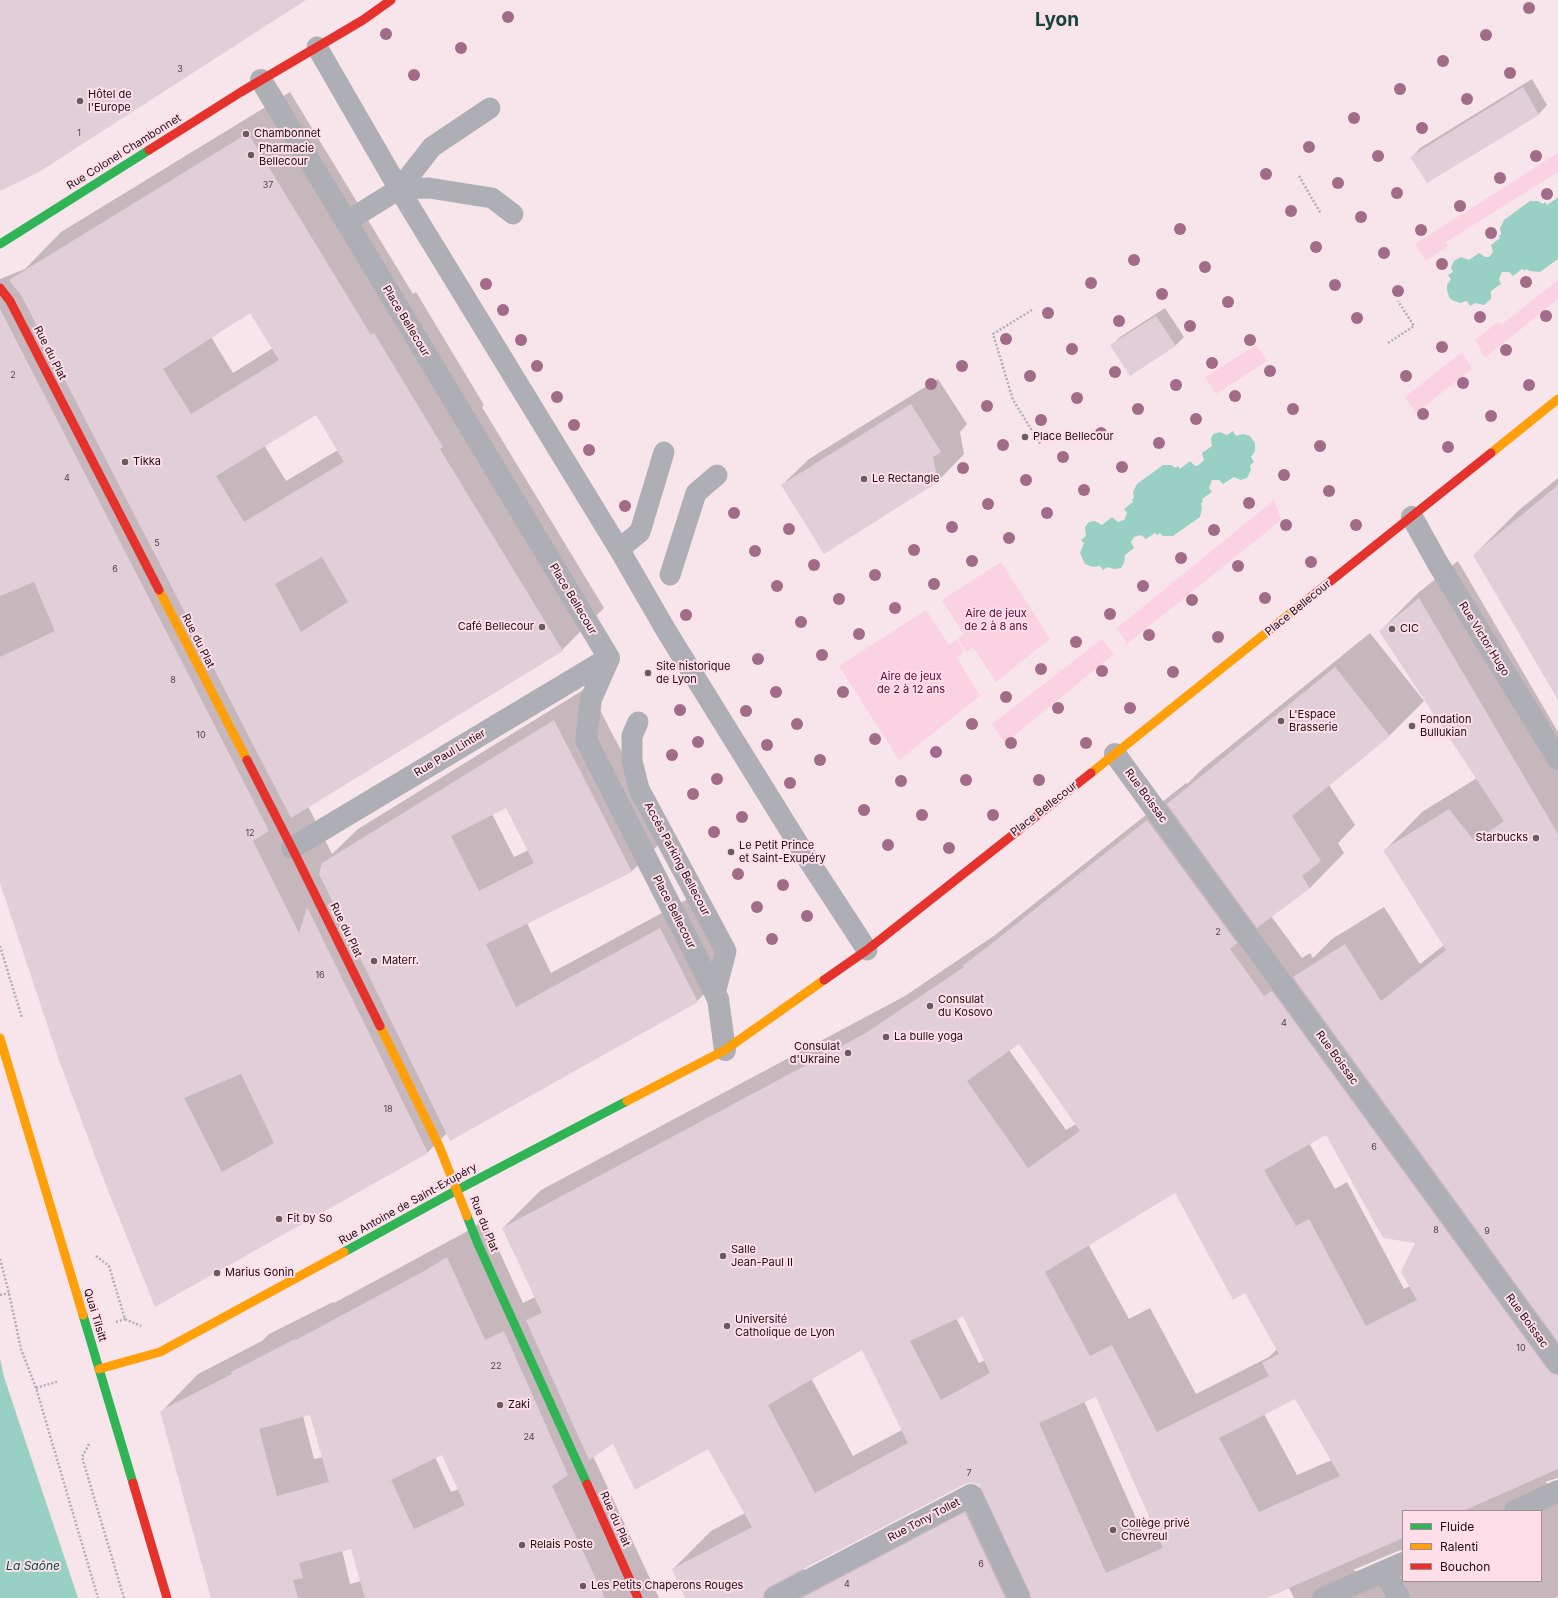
<!DOCTYPE html>
<html>
<head>
<meta charset="utf-8">
<style>
	body { margin:0 }
	#map { position:relative; width:1558px; height:1598px; overflow:hidden; background:#f7e5eb; font-family:Inter,sans-serif }
	canvas { display:block }
	.legend { position:absolute; left:1402px; top:1510px; width:140px; height:72px; box-sizing:border-box; background:#fedee9; border:1px solid #a68b95; margin:0; padding:5px 7px; list-style:none; font-size:12px; color:#210f16 }
	.legend li { display:flex; align-items:center; gap:8px; height:20px }
	.legend b { width:20px; border:1px solid #a68b95 }
</style>
</head>
<body>
<div id="map">
<canvas width="1558" height="1598"></canvas>
<ul class="legend">
<li><b style="height:5px;background:#30b455"></b>Fluide</li>
<li><b style="height:5px;background:#ff9f0a"></b>Ralenti</li>
<li><b style="height:5px;background:#e5322d"></b>Bouchon</li>
</ul>
</div>
<script>
const context = document.querySelector('canvas').getContext('2d');
context.lineJoin = 'round';
function fillPath(path, color) { context.fillStyle = color; context.fill(path, 'evenodd'); }
const shape = rows => new Path2D(rows.map(r => 'M' + r).join(''));
function trace(path, color, width, dash) { context.strokeStyle = color; context.lineWidth = width; context.lineCap = dash ? 'butt' : 'round'; context.setLineDash(dash || []); context.stroke(path); }
function write(font, color, halo, rows, align = 'center') {
  context.font = font + ' Inter,sans-serif'; context.lineWidth = 4; context.setLineDash([]); context.textBaseline = 'middle'; context.strokeStyle = halo; context.fillStyle = color; for (const [text, x, y, turn = 0] of rows) {
    context.save(); context.translate(x, y); context.rotate((+turn || 0) * Math.PI / 180); context.textAlign = isNaN(turn) ? turn : align; if (halo) context.strokeText(text, 0, 0); context.fillText(text, 0, 0); context.restore();
  }
}
fillPath(shape([
	[1558,153,1558,172,1446,242,1448,246,1426,261,1415,244],
	[1558,280,1558,299,1485,358,1475,340,1498,322,1501,325],
	[1256,345,1267,361,1216,394,1205,377],
	[1462,352,1472,369,1416,413,1405,397],
	[1274,500,1281,520,1127,644,1117,628],
	[1001,562,1050,639,996,682,973,647,966,652,958,639,964,635,942,600],
	[926,610,949,645,957,640,964,652,957,658,980,696,899,760,839,666],
	[1102,639,1114,654,1005,743,992,724]
]), '#fad2e1');
fillPath(shape([
	[1557,198,1558,199,1558,259,1540,272,1530,271,1526,269,1525,271,1522,269,1513,276,1509,272,1502,272,1499,279,1501,284,1491,291,1491,299,1484,305,1475,303,1470,306,1467,301,1460,303,1452,300,1449,297,1447,290,1447,285,1451,279,1448,275,1453,272,1451,267,1454,261,1461,257,1469,260,1479,253,1485,257,1489,257,1493,252,1491,245,1500,238,1499,236,1501,234,1500,228,1504,220,1530,201,1538,201,1543,204,1545,202,1547,205],
	[1233,431,1236,436,1243,434,1250,436,1255,443,1255,451,1251,457,1254,462,1250,465,1251,470,1247,478,1241,480,1234,477,1223,484,1219,480,1212,480,1209,488,1212,492,1202,499,1203,502,1201,503,1202,508,1200,517,1173,536,1163,536,1160,533,1157,535,1155,533,1146,539,1141,535,1134,537,1131,542,1134,548,1125,555,1124,563,1121,568,1114,569,1108,567,1103,570,1100,566,1093,567,1085,564,1080,553,1084,543,1081,540,1086,536,1085,527,1089,522,1095,521,1102,525,1112,517,1118,522,1124,520,1127,513,1124,509,1133,502,1132,500,1134,497,1133,492,1137,484,1163,465,1171,465,1176,468,1178,466,1180,469,1190,461,1195,466,1199,465,1204,460,1202,453,1212,446,1211,439,1213,434,1220,432,1227,435],
	[0,1358,4,1377,78,1598,0,1598]
]), '#98d1c3');
fillPath(shape([
	[1532,79,1547,105,1539,114,1427,182,1412,157,1420,148],
	[290,92,413,294,416,292,484,405,482,407,604,608,562,650,308,806,332,854,358,829,588,687,666,837,631,872,527,923,551,973,695,895,732,967,697,1001,447,1133,428,1152,156,1305,0,882,0,279,25,269,61,232],
	[251,312,273,348,233,373,211,337],
	[316,413,338,450,286,481,264,445],
	[507,806,529,850,514,857,492,814],
	[1165,308,1184,337,1175,346,1112,345,1120,337],
	[938,379,967,424,960,432,964,454,938,481,782,485,809,459],
	[1558,478,1558,698,1474,555,1519,510],
	[1458,561,1558,732,1558,1478,1545,1482,1552,1486,1558,1485,1558,1597,1555,1598,1294,1598,1289,1588,1266,1598,687,1598,673,1569,711,1531,745,1513,708,1448,614,1442,593,1456,659,1598,213,1598,161,1412,198,1374,262,1341,269,1334,333,1302,334,1303,464,1233,485,1220,523,1303,535,1297,503,1228,541,1190,905,996,995,935,1186,783,1187,784,1202,769,1370,633,1424,701,1390,735,1329,785,1355,825,1338,843,1344,853,1310,888,1271,916,1302,958,1310,953,1313,958,1332,939,1384,907,1420,964,1444,945,1385,850,1422,812,1477,778,1380,631,1418,593],
	[1019,1043,1076,1124,1066,1130,1009,1050],
	[1326,1134,1417,1242,1410,1286,1404,1289,1347,1182,1335,1189,1309,1143],
	[1176,1191,1246,1291,1277,1349,1269,1357,1196,1394,1150,1308,1129,1319,1088,1244],
	[963,1314,985,1360,979,1363,956,1318],
	[862,1349,902,1430,853,1456,811,1378],
	[1096,1396,1157,1530,1144,1536,1084,1401],
	[1296,1398,1332,1460,1297,1475,1264,1414],
	[311,1414,323,1457,314,1459,303,1416],
	[443,1454,459,1489,451,1492,435,1457],
	[972,1482,979,1484,981,1487,820,1571,806,1571,803,1568,965,1483],
	[1403,1511,1541,1511,1541,1581,1403,1581,1403,1556,1360,1573,1353,1570,1398,1551,1403,1550],
	[352,1547,361,1581,350,1584,342,1550]
]), '#0003');
fillPath(shape([
	[0,0,306,0,39,172,0,191],
	[1523,87,1539,115,1427,183,1410,157],
	[248,133,371,335,374,333,443,447,440,449,563,651,291,818,21,295,9,280],
	[250,313,279,360,191,414,163,369],
	[316,415,344,462,244,522,216,476],
	[322,557,348,602,301,632,275,584],
	[0,309,269,831,253,841,299,933,307,907,428,1153,155,1307,105,1183,60,1063,0,883,0,657,55,631,34,582,0,596],
	[241,1074,274,1143,222,1172,184,1098],
	[1156,316,1176,346,1130,376,1110,345],
	[911,404,941,452,933,457,938,482,824,554,781,485],
	[1558,485,1558,700,1473,555],
	[1419,598,1558,834,1558,1342,1293,977,1345,944,1381,1001,1446,950,1383,850,1449,809,1475,842,1504,821,1379,631],
	[1335,667,1390,736,1292,816,1321,861,1302,876,1310,888,1257,928,1167,804],
	[554,720,632,872,486,944,516,1007,660,928,698,1002,450,1141,319,874,322,863],
	[506,808,534,863,479,891,451,836],
	[1147,820,1237,943,1230,949,1264,996,1272,991,1548,1370,1553,1374,1558,1375,1558,1469,1463,1511,1403,1511,1403,1538,1266,1598,1031,1598,1030,1593,982,1490,978,1484,971,1483,965,1484,769,1587,764,1592,763,1598,685,1598,672,1569,752,1527,708,1449,635,1490,613,1444,589,1460,526,1320,542,1313,502,1228,866,1033,964,967,962,966,995,941],
	[1019,1044,1080,1131,1028,1168,967,1081],
	[1326,1135,1383,1238,1415,1243,1401,1272,1417,1300,1366,1326,1309,1219,1296,1226,1264,1170],
	[1175,1193,1233,1300,1245,1293,1279,1354,1262,1363,1269,1376,1157,1432,1112,1345,1090,1356,1045,1272],
	[963,1316,990,1373,941,1400,910,1341],
	[862,1350,908,1443,815,1493,768,1405],
	[1096,1397,1163,1548,1106,1573,1039,1423],
	[1295,1399,1340,1476,1259,1512,1219,1438],
	[447,1257,485,1340,504,1331,568,1475,552,1486,605,1598,365,1598,351,1549,299,1563,303,1578,293,1580,298,1598,211,1598,160,1411,232,1374,231,1372,295,1339,296,1340,426,1270],
	[310,1415,329,1482,277,1496,259,1429],
	[442,1455,465,1505,414,1529,391,1480],
	[965,1512,1005,1598,802,1598]
]), '#e1ced9');
trace(shape([
	[1299,176,1321,214],
	[1032,310,993,334,1013,400,1041,445],
	[1388,343,1414,326,1398,301],
	[0,946,22,1018],
	[96,1256,109,1266,125,1319,141,1326],
	[0,1259,9,1293,21,1349,36,1388,98,1598],
	[0,1295,9,1293],
	[116,1322,125,1319],
	[36,1388,59,1381],
	[89,1444,82,1457,124,1598]
]), '#b1aeb4', 2.5, [2, 2]);
trace(shape([
	[317,47,399,189,619,549,667,632,807,858,867,950],
	[399,189,429,188,492,198,513,214],
	[346,222,399,189,432,147,490,108],
	[619,549,640,532,664,452],
	[670,575,696,493,717,475],
	[638,722,632,736,632,761,639,789,726,951,715,993]
]), '#adafb5', 21);
trace(shape([
	[261,80,609,658],
	[1412,517,1437,562,1558,759],
	[609,658,591,699,586,740,715,993,718,999,725,1050],
	[1115,754,1558,1363],
	[292,848,609,658],
	[1515,1511,1558,1491],
	[1384,1572,1399,1598],
	[775,1598,971,1495,1019,1598],
	[1323,1598,1403,1563]
]), '#adafb5', 22);
trace(shape([
	[0,244,149,150],
	[467,1216,478,1244,587,1484],
	[344,1252,457,1190,627,1101],
	[83,1315,133,1483]
]), '#30b455', 9);
trace(shape([
	[1491,453,1558,399],
	[159,590,247,760],
	[1091,773,1312,596],
	[380,1026,439,1146,467,1216],
	[0,1038,83,1315],
	[627,1101,725,1050,824,980],
	[99,1369,160,1352,344,1252]
]), '#ff9f0a', 9);
trace(shape([
	[149,150,241,92,363,20,391,0],
	[0,288,10,301,159,590],
	[1312,596,1491,453],
	[247,760,292,848,380,1026],
	[824,980,867,950,1091,773],
	[133,1483,167,1598],
	[587,1484,638,1598]
]), '#e5322d', 9);
context.fillStyle = '#a26b87';
for (const [x, y] of [
	[1529,8],
	[508,17],
	[386,34],
	[1486,35],
	[461,48],
	[1443,61],
	[1510,73],
	[414,75],
	[1400,89],
	[1467,99],
	[1354,118],
	[1422,128],
	[1309,147],
	[1378,156],
	[1536,156],
	[1266,174],
	[1500,178],
	[1338,183],
	[1397,193],
	[1547,194],
	[1460,206],
	[1291,211],
	[1361,217],
	[1180,229],
	[1421,230],
	[1491,233],
	[1316,247],
	[1384,253],
	[1134,260],
	[1442,264],
	[1205,267],
	[1526,282],
	[1091,283],
	[486,284],
	[1335,285],
	[1398,291],
	[1162,294],
	[1228,302],
	[503,310],
	[1048,313],
	[1546,316],
	[1480,317],
	[1357,318],
	[1119,321],
	[1190,326],
	[1006,339],
	[521,340],
	[1250,340],
	[1442,347],
	[1072,349],
	[1506,350],
	[1212,363],
	[537,366],
	[962,366],
	[1270,371],
	[1115,372],
	[1030,376],
	[1406,376],
	[1463,383],
	[931,384],
	[1176,385],
	[1529,385],
	[1235,396],
	[557,397],
	[1077,398],
	[987,406],
	[1138,409],
	[1293,409],
	[1423,414],
	[1491,416],
	[1196,419],
	[1041,420],
	[574,425],
	[1101,433],
	[1159,443],
	[1003,445],
	[1320,446],
	[1448,447],
	[589,450],
	[1063,457],
	[1122,467],
	[963,468],
	[1284,475],
	[1026,480],
	[1084,490],
	[1329,491],
	[1249,503],
	[988,504],
	[625,506],
	[734,513],
	[1047,513],
	[1286,525],
	[1356,525],
	[952,527],
	[789,529],
	[1214,530],
	[1009,538],
	[914,550],
	[755,551],
	[1181,558],
	[972,561],
	[1311,562],
	[814,565],
	[1238,566],
	[875,575],
	[934,584],
	[777,586],
	[1143,586],
	[1265,598],
	[839,599],
	[1192,600],
	[895,608],
	[1110,614],
	[686,615],
	[801,622],
	[859,634],
	[1149,635],
	[1218,637],
	[1076,642],
	[822,655],
	[758,659],
	[1041,669],
	[1102,671],
	[1173,672],
	[776,692],
	[843,692],
	[1006,697],
	[1058,708],
	[1130,708],
	[680,710],
	[746,711],
	[797,724],
	[972,724],
	[875,739],
	[698,742],
	[1011,743],
	[1086,743],
	[767,745],
	[936,752],
	[672,755],
	[820,760],
	[717,779],
	[966,780],
	[1039,780],
	[901,781],
	[790,783],
	[693,794],
	[864,810],
	[922,815],
	[993,815],
	[742,817],
	[714,832],
	[888,845],
	[949,848],
	[738,874],
	[783,885],
	[757,907],
	[807,916],
	[772,939]
]) { context.beginPath(); context.arc(x, y, 6, 0, 2 * Math.PI); context.fill(); }
for (const [x, y, r, color] of [
	[80,101,4,"#6c5a61"],
	[246,134,4,"#6c5a61"],
	[251,155,4,"#6c5a61"],
	[1025,437,4,"#6c5a61"],
	[125,462,4,"#6c5a61"],
	[864,479,4,"#6c5a61"],
	[542,627,4,"#6c5a61"],
	[1392,629,4,"#6c5a61"],
	[648,673,4,"#6c5a61"],
	[1281,721,4,"#6c5a61"],
	[1412,726,4,"#6c5a61"],
	[1536,838,4,"#6c5a61"],
	[731,852,4,"#6c5a61"],
	[374,961,4,"#6c5a61"],
	[930,1006,4,"#6c5a61"],
	[886,1037,4,"#6c5a61"],
	[848,1053,4,"#6c5a61"],
	[279,1219,4,"#6c5a61"],
	[723,1256,4,"#6c5a61"],
	[217,1273,4,"#6c5a61"],
	[727,1326,4,"#6c5a61"],
	[500,1405,4,"#6c5a61"],
	[1113,1530,4,"#6c5a61"],
	[522,1545,4,"#6c5a61"],
	[583,1586,4,"#6c5a61"]
]) { const dot = new Path2D(); dot.arc(x, y, r, 0, 2 * Math.PI); context.fillStyle = color; context.fill(dot); trace(dot, '#fedee9', 1.5); }
write('9px', '#524048', null, [
	["3",180,69],
	["1",79,133],
	["37",268,185],
	["2",13,375],
	["4",67,478],
	["5",157,543],
	["6",115,569],
	["8",173,680],
	["10",201,735],
	["12",250,833],
	["2",1218,932],
	["16",320,975],
	["4",1284,1023],
	["18",388,1109],
	["6",1374,1147],
	["8",1436,1230],
	["9",1487,1231],
	["10",1521,1348],
	["22",496,1366],
	["24",529,1437],
	["7",969,1473],
	["6",981,1564],
	["4",847,1584]
]);
write('11px', '#210f16', '#fedee9', [
	["Hôtel de",88,95],
	["l'Europe",88,108],
	["Chambonnet",254,134],
	["Pharmacie",259,149],
	["Bellecour",259,162],
	["Place Bellecour",1033,437],
	["Tikka",133,462],
	["Le Rectangle",872,479],
	["Café Bellecour",534,627,"right"],
	["CIC",1400,629],
	["Site historique",656,667],
	["de Lyon",656,680],
	["L'Espace",1289,715],
	["Brasserie",1289,728],
	["Fondation",1420,720],
	["Bullukian",1420,733],
	["Starbucks",1528,838,"right"],
	["Le Petit Prince",739,846],
	["et Saint-Exupéry",739,859],
	["Materr.",382,961],
	["Consulat",938,1000],
	["du Kosovo",938,1013],
	["La bulle yoga",894,1037],
	["Consulat",840,1047,"right"],
	["d'Ukraine",840,1060,"right"],
	["Fit by So",287,1219],
	["Salle",731,1250],
	["Jean-Paul II",731,1263],
	["Marius Gonin",225,1273],
	["Université",735,1320],
	["Catholique de Lyon",735,1333],
	["Zaki",508,1405],
	["Collège privé",1121,1524],
	["Chevreul",1121,1537],
	["Relais Poste",530,1545],
	["Les Petits Chaperons Rouges",591,1586]
], 'left');
write('11px', '#210f16', '#fedee9', [
	["Rue Colonel Chambonnet",124,152,-32],
	["Place Bellecour",406,321,59],
	["Rue du Plat",50,353,63],
	["Place Bellecour",573,599,59],
	["Place Bellecour",1298,608,-39],
	["Rue Victor Hugo",1484,639,58],
	["Rue du Plat",198,641,63],
	["Rue Paul Lintier",450,753,-31],
	["Rue Boissac",1146,796,54],
	["Place Bellecour",1044,809,-38],
	["Accès Parking Bellecour",677,859,62],
	["Place Bellecour",674,912,63],
	["Rue du Plat",346,930,64],
	["Rue Boissac",1337,1058,54],
	["Rue Antoine de Saint-Exupéry",408,1204,-29],
	["Rue du Plat",484,1224,68],
	["Quai Tilsitt",95,1315,73],
	["Rue Boissac",1527,1321,54],
	["Rue du Plat",615,1519,66],
	["Rue Tony Tollet",924,1520,-28]
]);
write('11px', '#5d0835', '#fedee9', [
	["Aire de jeux",996,614],
	["de 2 à 8 ans",996,627],
	["Aire de jeux",911,677],
	["de 2 à 12 ans",911,690]
]);
write('italic 12px', '#005041', '#fedee9', [
	["La Saône",33,1566]
]);
write('bold 19px', '#10473c', '#fedee9', [
	["Lyon",1057,20]
]);
</script>
</body>
</html>
